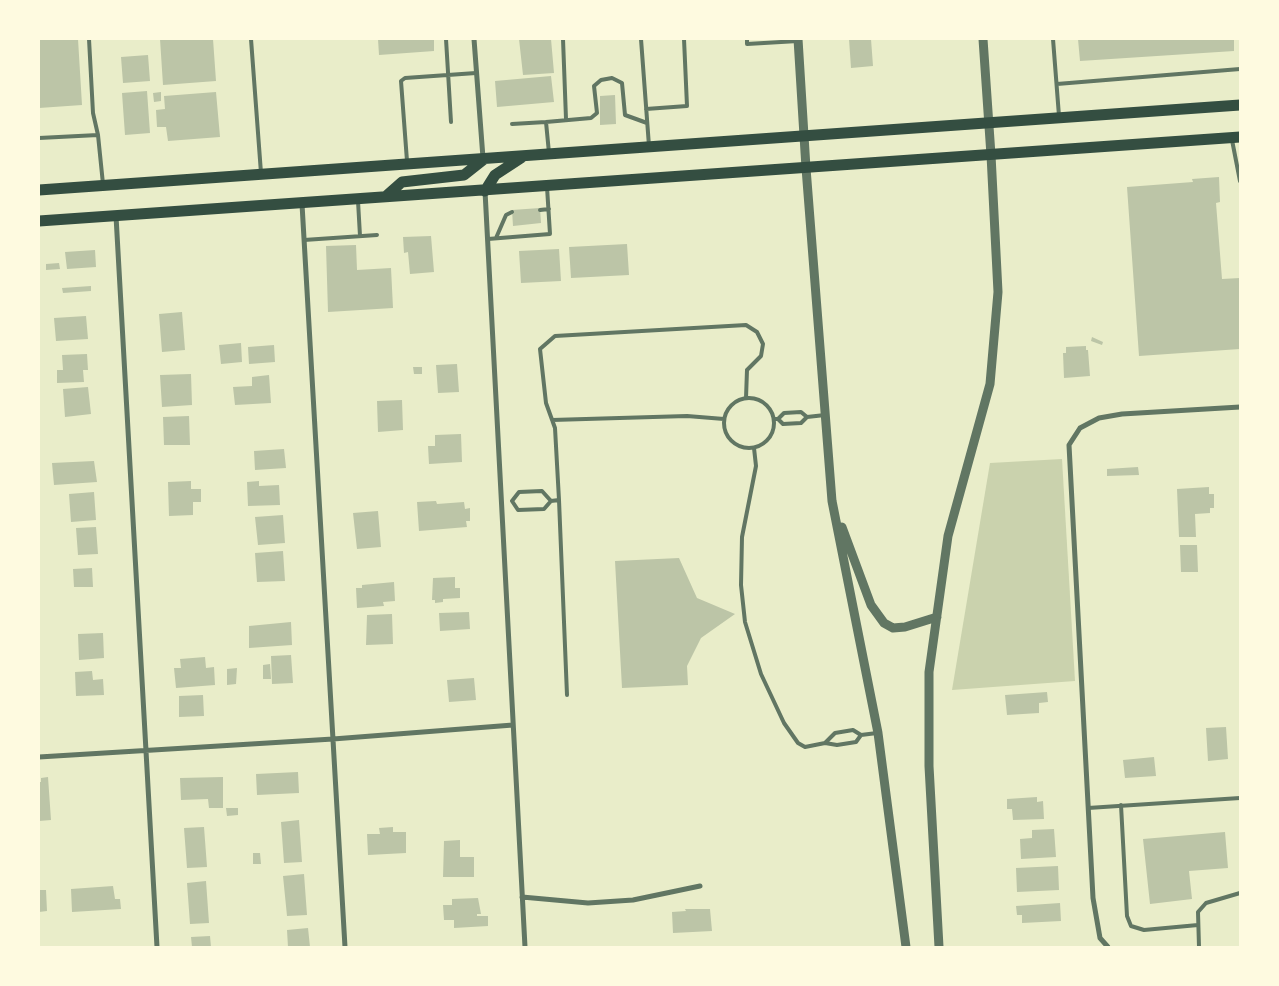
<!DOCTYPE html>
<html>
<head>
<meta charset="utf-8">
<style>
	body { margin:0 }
	#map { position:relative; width:1279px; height:986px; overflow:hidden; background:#e9edc9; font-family:"IBM Plex Sans",sans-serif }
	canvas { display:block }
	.frame { position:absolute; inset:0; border:40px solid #fefae0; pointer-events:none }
</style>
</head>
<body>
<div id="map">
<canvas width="1279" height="986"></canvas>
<div class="frame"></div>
</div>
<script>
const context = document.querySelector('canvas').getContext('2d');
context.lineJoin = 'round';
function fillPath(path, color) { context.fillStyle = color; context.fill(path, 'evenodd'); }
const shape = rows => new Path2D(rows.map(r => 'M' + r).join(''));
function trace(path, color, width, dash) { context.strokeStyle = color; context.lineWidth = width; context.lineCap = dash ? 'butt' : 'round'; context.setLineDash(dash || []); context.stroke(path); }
fillPath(shape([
	[1062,459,1075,681,952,690,990,463]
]), '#cad2ad');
fillPath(shape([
	[39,39,78,39,82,105,39,108],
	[160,39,213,39,216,81,163,85],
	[378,39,434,39,434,51,379,55],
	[519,39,551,39,554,73,523,75],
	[849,39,871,39,873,66,851,68],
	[1078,39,1234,39,1234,51,1080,61],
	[148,55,150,81,123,83,121,57],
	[551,76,554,102,497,107,495,81],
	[147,91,150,133,125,135,122,93],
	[161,92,161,101,154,102,153,93],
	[216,92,220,137,168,141,166,127,157,127,156,110,165,109,164,96],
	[615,95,616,124,600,125,600,96],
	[1219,177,1220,202,1216,203,1222,279,1240,278,1240,349,1139,356,1127,187,1193,182,1192,179],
	[540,208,541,223,513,226,512,210],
	[431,236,434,272,410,274,408,252,404,253,403,237],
	[627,244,629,275,571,278,569,247],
	[356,245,357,270,391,268,393,308,328,312,326,246],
	[559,249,561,281,521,283,519,251],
	[95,250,96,267,67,269,65,252],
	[59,263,60,269,46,270,46,264],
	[91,286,91,291,63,293,62,288],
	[182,312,185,350,162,352,159,314],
	[86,316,88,339,56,341,54,318],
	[1092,337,1103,342,1102,345,1091,341],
	[241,343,242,362,221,364,219,345],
	[274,345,275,362,249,364,248,347],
	[1086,346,1086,350,1088,350,1090,376,1064,378,1063,353,1066,353,1066,347],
	[87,354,88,370,83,370,84,382,57,383,57,370,63,370,62,355],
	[457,364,459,392,438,393,436,365],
	[413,367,422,367,422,374,414,374],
	[191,374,192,405,162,407,160,375],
	[269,375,271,403,235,405,233,387,252,386,252,377],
	[88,387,91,414,65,417,63,389],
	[402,400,403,430,378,432,377,401],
	[189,416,190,445,164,445,163,417],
	[461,434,462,462,429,464,428,446,435,446,435,435],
	[284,449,286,468,255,470,254,451],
	[94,461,97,482,54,485,52,463],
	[1138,467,1139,475,1107,476,1107,469],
	[191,481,191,489,201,489,201,502,193,502,193,515,169,516,168,482],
	[259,481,259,486,279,485,280,505,248,506,247,482],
	[1209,487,1209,494,1214,494,1214,508,1210,508,1210,513,1195,514,1196,537,1179,537,1177,489],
	[94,492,96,520,71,522,69,494],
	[436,501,437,504,464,502,465,509,470,508,470,521,466,521,467,527,419,531,417,502],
	[378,511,381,547,357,549,353,513],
	[283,515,285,543,258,545,255,517],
	[96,527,98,554,78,555,76,528],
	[1180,545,1197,545,1198,572,1181,572],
	[283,551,285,581,257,582,255,553],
	[679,558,697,598,735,614,701,638,687,666,688,685,622,688,615,561],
	[92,568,93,587,74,587,73,569],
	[455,577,455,588,460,588,460,598,443,599,443,602,435,603,435,600,432,600,433,578],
	[394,582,395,601,383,602,384,606,357,608,356,588,362,588,362,585],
	[469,612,470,629,440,631,439,613],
	[392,614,393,644,366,645,367,615],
	[291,622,292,645,249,648,249,626],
	[103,633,104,658,79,660,78,634],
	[291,655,293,683,272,684,271,656],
	[205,657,206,668,214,667,215,685,176,688,174,668,181,668,180,659],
	[270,664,271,679,263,679,263,665],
	[237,668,236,684,227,685,227,669],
	[92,671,93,680,103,679,104,695,76,696,75,672],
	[474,678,476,700,449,702,447,680],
	[1047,692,1048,702,1039,703,1039,713,1007,715,1005,695],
	[203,695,204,716,179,717,179,696],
	[1226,727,1228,759,1208,761,1206,728],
	[1154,757,1156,776,1125,778,1123,760],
	[298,772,299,793,257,795,256,774],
	[48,777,51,820,39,821,39,782,41,782,41,778],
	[223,777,223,808,209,808,208,799,181,800,180,778],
	[1037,797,1037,802,1043,801,1044,819,1013,820,1012,809,1007,809,1007,799],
	[226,808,238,808,238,815,227,816],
	[299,820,302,862,284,863,281,822],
	[204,827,207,867,187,868,184,828],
	[393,827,393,832,406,832,406,853,368,855,367,834,380,834,379,828],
	[1054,829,1056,857,1021,859,1020,839,1032,838,1032,830],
	[1225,832,1228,868,1189,871,1192,899,1150,904,1143,839],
	[460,840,460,857,474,857,474,877,443,877,444,841],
	[253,853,260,853,261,864,253,864],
	[1058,866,1059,890,1017,892,1016,868],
	[304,874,307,915,287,916,283,876],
	[206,881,209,923,190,924,187,883],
	[113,886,115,899,120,899,121,909,72,912,71,889],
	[39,890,46,890,47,911,39,912],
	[478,898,481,914,477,914,477,916,488,916,488,926,454,928,454,920,444,920,443,905,452,905,452,899],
	[1060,903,1061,921,1022,923,1022,915,1017,915,1016,906],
	[685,909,710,909,712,931,673,933,672,912,686,911],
	[308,928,310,947,288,947,287,930],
	[210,936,211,947,192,947,191,937]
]), '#bcc5a7');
trace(shape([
	[89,39,93,113,98,135,103,184],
	[251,39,261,173],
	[446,39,451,122],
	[563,39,566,119],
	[641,39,649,146],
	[747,39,747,44,798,41],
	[1053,39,1059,116],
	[1057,84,1240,69],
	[646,109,687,106,684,39],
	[512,124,546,122],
	[39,138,98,135],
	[1232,140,1240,181],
	[549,153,546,122,591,118,597,113,594,86,601,80,612,78,622,83,625,115,647,123],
	[407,161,401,81,405,78,476,73],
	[358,201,360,236],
	[540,210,549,209],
	[496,238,506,215,512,212],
	[488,239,550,234,547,187],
	[304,240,377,235],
	'724 423a25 25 0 1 1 50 0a25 25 0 1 1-50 0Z',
	[774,419,778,419,783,424,801,423,807,417,825,415],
	[778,419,784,413,801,412,807,417],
	[552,420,687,416,724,419],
	[754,448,756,466,742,537,741,585,745,622,761,674,784,723,798,743,805,747,825,743,837,745,856,742,861,735],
	[559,500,555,428,546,403,540,349,555,336,746,325,757,332,763,344,761,356,747,370,746,398],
	[512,501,518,510,544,509,551,501,559,500,567,695],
	[512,501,519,492,542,491,551,501],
	[825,743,835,733,853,730,861,735,877,733],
	[1121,805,1127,916,1131,926,1144,930,1198,925],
	[1088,808,1240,798],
	[1199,947,1198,912,1206,903,1240,893]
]), '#617663', 4);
trace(shape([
	[474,39,483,158],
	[485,191,525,947],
	[302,204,345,947],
	[116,216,157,947],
	[39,757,333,739,513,725],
	[522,897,588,903,633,900,700,886],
	[1108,947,1100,938,1093,898,1069,445,1080,428,1099,418,1122,414,1240,407]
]), '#617663', 5);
trace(shape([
	[798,39,806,168,832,501,878,733,906,947],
	[842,527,871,605,884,623,893,628,905,627,937,617],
	[939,947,929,766,929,672,948,536,990,384,998,292,991,155,983,39]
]), '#617663', 9);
trace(shape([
	[39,190,1240,105],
	[485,191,495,175,521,158],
	[385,197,402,182,464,175,483,160],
	[39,221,1240,137]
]), '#344e41', 11);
</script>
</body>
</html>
